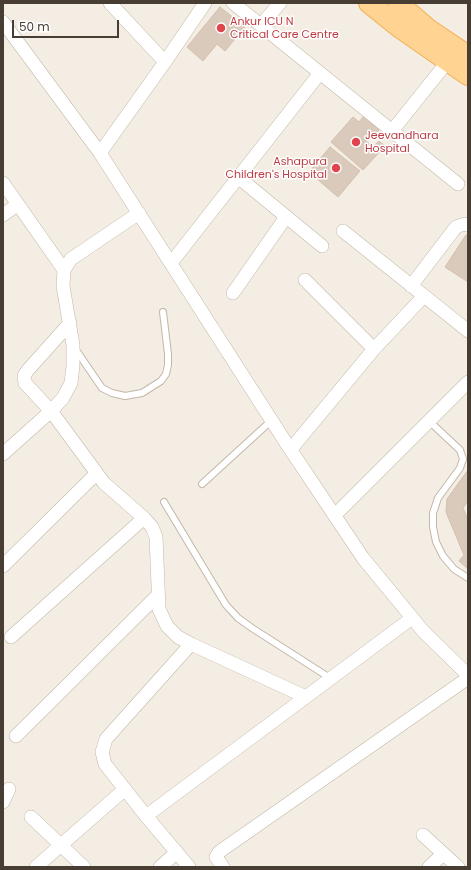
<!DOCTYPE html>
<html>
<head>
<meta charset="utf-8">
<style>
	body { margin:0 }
	#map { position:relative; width:471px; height:870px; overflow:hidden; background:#f4ede4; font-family:Poppins,sans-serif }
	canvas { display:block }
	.frame { position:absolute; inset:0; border:4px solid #473d33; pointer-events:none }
	.scale { position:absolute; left:12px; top:20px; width:107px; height:18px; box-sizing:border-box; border:2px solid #473d33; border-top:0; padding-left:5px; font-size:12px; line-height:14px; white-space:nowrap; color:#473d33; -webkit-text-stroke:3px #fff; paint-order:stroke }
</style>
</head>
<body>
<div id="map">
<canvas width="471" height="870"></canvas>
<div class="frame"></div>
<div class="scale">50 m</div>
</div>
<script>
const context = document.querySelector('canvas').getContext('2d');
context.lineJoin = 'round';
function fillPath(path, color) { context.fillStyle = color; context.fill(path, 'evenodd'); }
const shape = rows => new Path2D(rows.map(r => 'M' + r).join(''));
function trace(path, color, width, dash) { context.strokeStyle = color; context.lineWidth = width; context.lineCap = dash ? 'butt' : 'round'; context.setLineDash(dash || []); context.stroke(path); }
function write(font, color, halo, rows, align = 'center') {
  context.font = font + ' Poppins,sans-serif'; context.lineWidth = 3; context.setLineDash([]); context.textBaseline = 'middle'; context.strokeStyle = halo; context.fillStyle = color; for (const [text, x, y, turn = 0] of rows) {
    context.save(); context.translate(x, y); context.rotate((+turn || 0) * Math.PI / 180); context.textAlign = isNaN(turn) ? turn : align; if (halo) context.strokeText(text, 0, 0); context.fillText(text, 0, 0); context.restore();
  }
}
const building = shape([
	[220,7,245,27,225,51,217,44,203,61,187,47,220,7],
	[364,116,379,130,373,136,371,134,365,140,373,147,379,141,385,146,363,170,331,142,353,117,359,122,364,116],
	[330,147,360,171,338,197,309,172,330,147],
	[466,235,468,237,468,282,445,267,466,235],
	[468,470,468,501,463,508,468,520,468,569,459,561,464,555,446,512,447,499,468,470]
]);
fillPath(building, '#dacabb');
trace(building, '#d2beaa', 1);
const service = shape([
	[76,350,102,388,112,393,125,396,142,393,161,381,166,374,168,365,168,354,163,312],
	[429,421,460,450,463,459,460,468,438,498,433,513,433,527,436,542,443,556,454,569,468,578],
	[202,484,272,420],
	[164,502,226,605,238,618,252,628,330,678]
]);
const minor = shape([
	[110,3,165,62],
	[233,3,458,184],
	[3,22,100,153,288,446,363,558,423,631,468,675],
	[261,25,280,3],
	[392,131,448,61],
	[100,153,165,62,205,3],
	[238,177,322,246],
	[3,183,64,270],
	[3,215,18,204],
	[343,231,468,331],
	[171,263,320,73],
	[305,280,374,349],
	[411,286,456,227,464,224,468,225],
	[233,293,286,217],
	[70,323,27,371,24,376,25,383,51,411,104,483,144,518,152,527,156,537,159,609,167,626,178,637,191,644,306,697],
	[291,449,374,349,424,296],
	[3,454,51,411,63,398,71,383,73,366,73,345,63,286,64,270,71,259,139,213],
	[335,515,468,382],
	[3,566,96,474],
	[11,637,144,518],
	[16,736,158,595],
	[3,802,9,789],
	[146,816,412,618],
	[31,817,84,867],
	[423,835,458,867],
	[36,867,125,789],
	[160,867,177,852],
	[189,867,146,816,105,764,102,752,106,739,191,644],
	[223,867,216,857,219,852,468,678],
	[429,867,443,854]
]);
const primary = shape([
	[369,3,399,27,468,75],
	[398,3,428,29,468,56]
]);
trace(service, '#c3b7a8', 8);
trace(minor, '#c3b7a8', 14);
trace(primary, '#f1af54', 22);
trace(service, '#fff', 6);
trace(minor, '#fff', 13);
trace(primary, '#ffd392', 20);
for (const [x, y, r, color] of [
	[221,28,5,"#e0444e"],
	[356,142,5,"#e0444e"],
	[336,168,5,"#e0444e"]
]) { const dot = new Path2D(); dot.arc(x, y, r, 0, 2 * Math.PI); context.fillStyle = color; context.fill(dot); trace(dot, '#fff', 1.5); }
write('11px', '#be3a42', '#fff', [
	["Ankur ICU N",230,22],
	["Critical Care Centre",230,35],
	["Jeevandhara",365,136],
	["Hospital",365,149],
	["Ashapura",327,162,"right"],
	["Children's Hospital",327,175,"right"]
], 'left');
</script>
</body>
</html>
